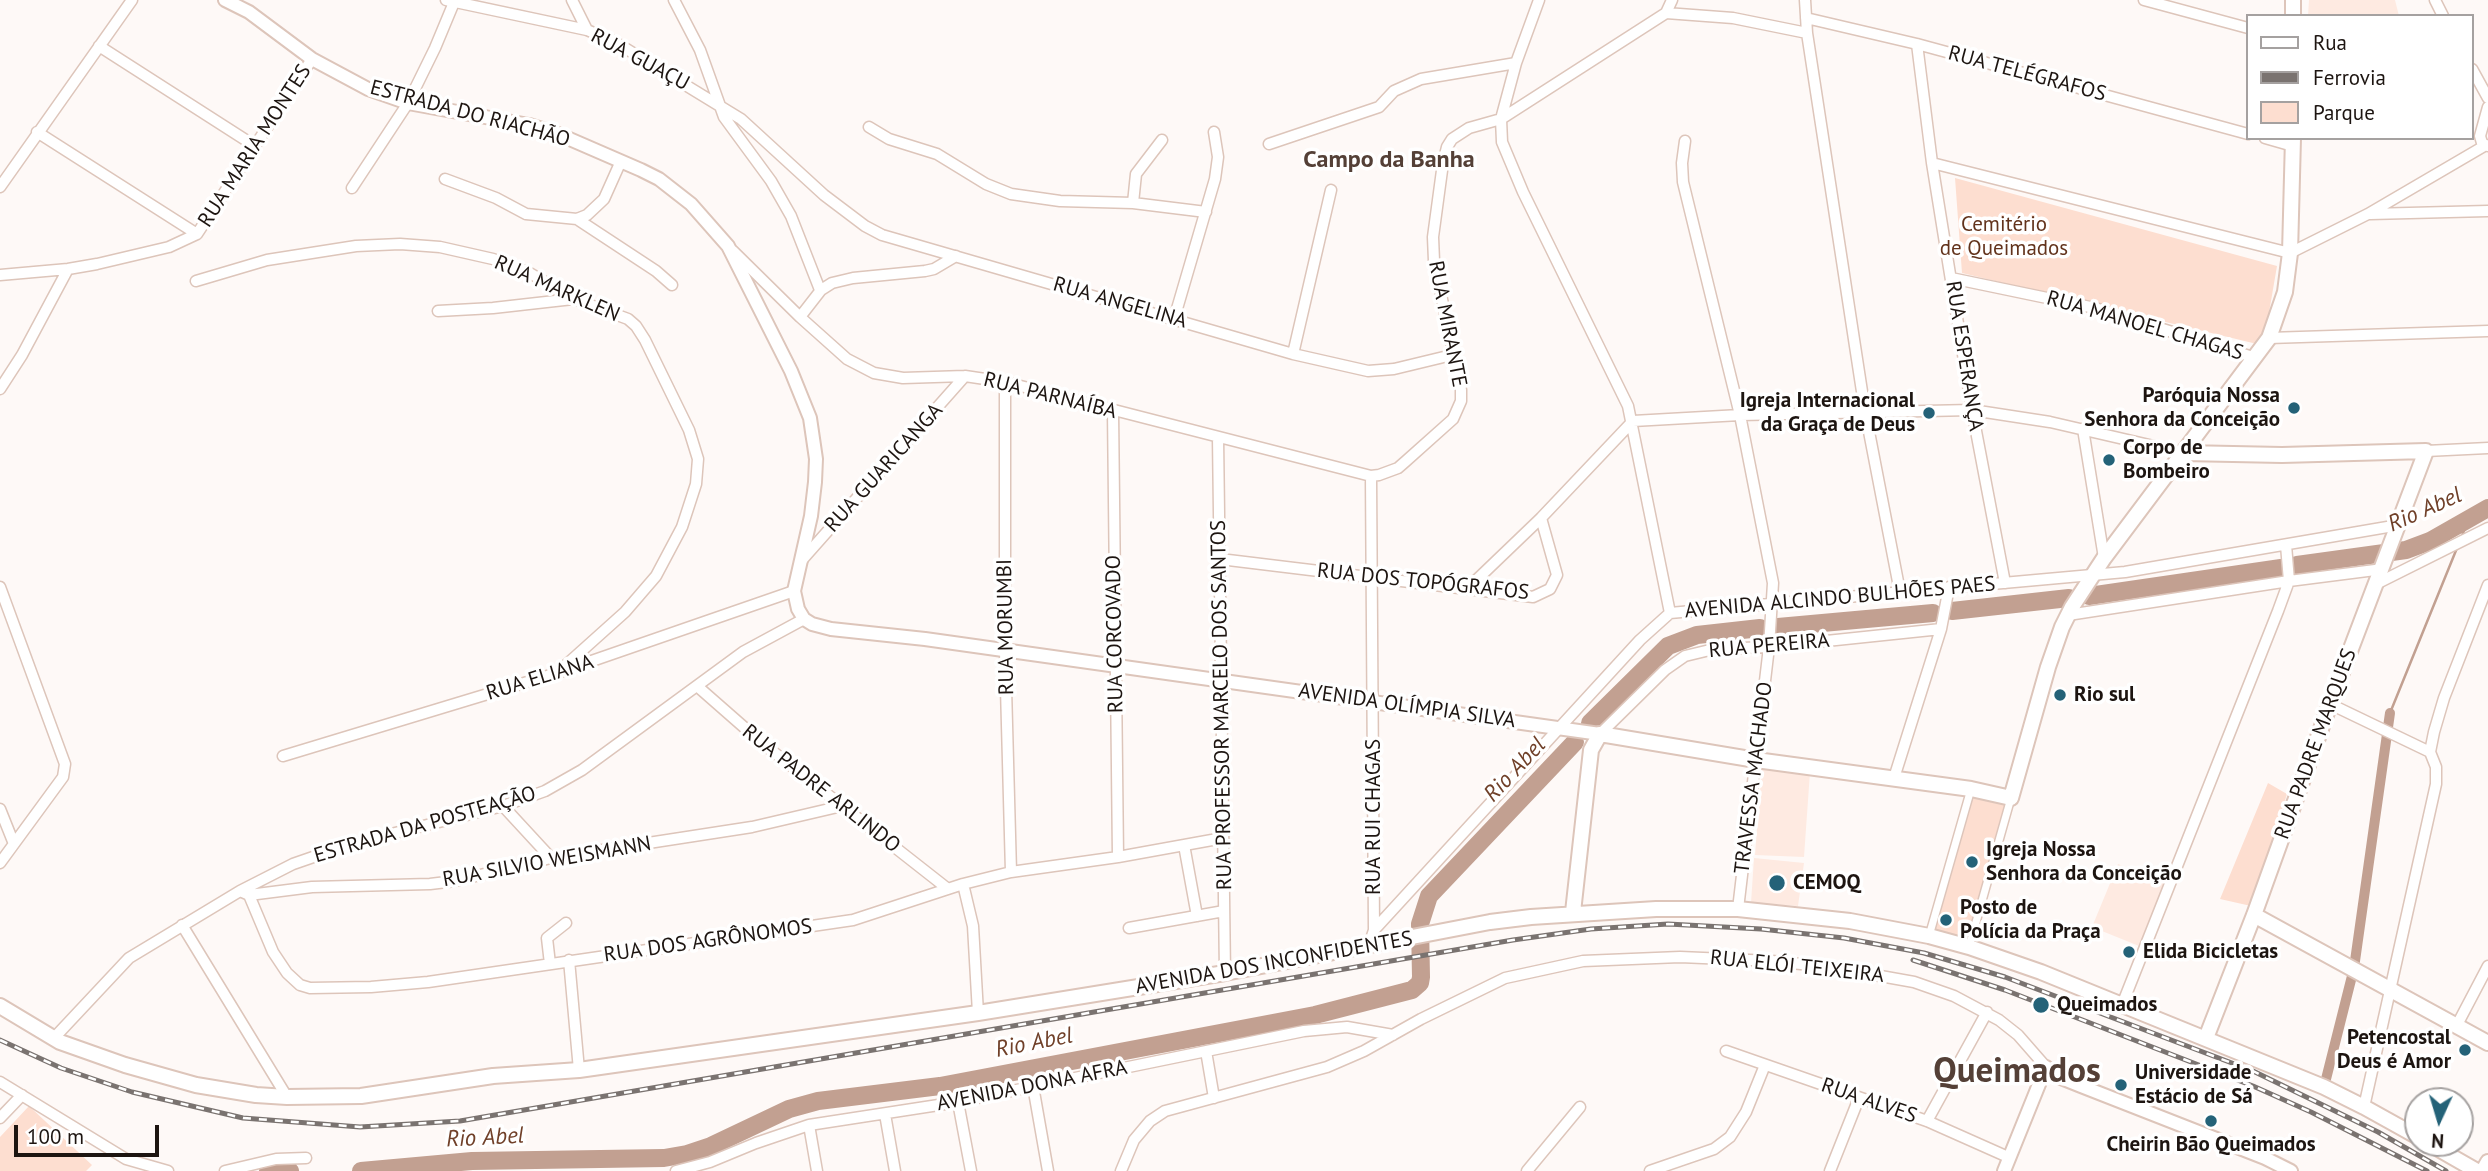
<!DOCTYPE html>
<html>
<head>
<meta charset="utf-8">
<style>
	body { margin:0 }
	#map { position:relative; width:2488px; height:1171px; overflow:hidden; background:#fef9f7; font-family:"PT Sans",sans-serif }
	canvas { display:block }
	.legend { position:absolute; left:2246px; top:14px; width:228px; height:126px; box-sizing:border-box; background:#fff; border:2px solid #a5a1a0; margin:0; padding:9px 12px; list-style:none; font-size:21px; color:#1d1511 }
	.legend li { display:flex; align-items:center; gap:14px; height:35px }
	.legend b { width:35px; border:2px solid #a5a1a0 }
	.north { position:absolute; left:2404px; top:1087px; width:70px; height:70px; box-sizing:border-box; background:#fff; border:2px solid #a5a1a0; border-radius:50%; rotate:184deg; font-size:19px; font-weight:700; line-height:28px; text-align:center; color:#1d1511 }
	.north::after { content:''; display:block; margin:auto; width:24px; height:32px; background:#246278; clip-path:polygon(50% 0,100% 100%,50% 72%,0 100%) }
	.scale { position:absolute; left:14px; top:1125px; width:145px; height:32px; box-sizing:border-box; border:4px solid #1d1511; border-top:0; padding-left:9px; font-size:21px; line-height:24px; white-space:nowrap; color:#1d1511; -webkit-text-stroke:5px #fff; paint-order:stroke }
</style>
</head>
<body>
<div id="map">
<canvas width="2488" height="1171"></canvas>
<ul class="legend">
<li><b style="height:9px;background:#fff"></b>Rua</li>
<li><b style="height:9px;background:#7a7370"></b>Ferrovia</li>
<li><b style="height:19px;background:#fdded0"></b>Parque</li>
</ul>
<div class="north">N</div>
<div class="scale">100 m</div>
</div>
<script>
const context = document.querySelector('canvas').getContext('2d');
context.lineJoin = 'round';
function fillPath(path, color) { context.fillStyle = color; context.fill(path, 'evenodd'); }
const shape = rows => new Path2D(rows.map(r => 'M' + r).join(''));
function trace(path, color, width, dash) { context.strokeStyle = color; context.lineWidth = width; context.lineCap = dash ? 'butt' : 'round'; context.setLineDash(dash || []); context.stroke(path); }
function write(font, color, halo, rows, align = 'center') {
  context.font = font + ' "PT Sans",sans-serif'; context.lineWidth = 7; context.setLineDash([]); context.textBaseline = 'middle'; context.strokeStyle = halo; context.fillStyle = color; for (const [text, x, y, turn = 0] of rows) {
    context.save(); context.translate(x, y); context.rotate((+turn || 0) * Math.PI / 180); context.textAlign = isNaN(turn) ? turn : align; if (halo) context.strokeText(text, 0, 0); context.fillText(text, 0, 0); context.restore();
  }
}
fillPath(shape([
	[2309,0,2395,0,2399,16,2308,16],
	[1762,767,1810,772,1804,857,1755,855],
	[1754,858,1804,863,1798,906,1751,903],
	[2118,864,2165,883,2139,946,2092,927]
]), '#feeae1');
fillPath(shape([
	[1955,178,2277,266,2266,330,2257,344,1962,273],
	[2268,783,2287,794,2251,906,2220,899],
	[1971,789,2011,798,1969,947,1929,936],
	[29,1106,92,1165,86,1171,0,1171,0,1137]
]), '#fdded0');
trace(shape([
	[2461,538,2469,519],
	[2390,713,2457,548]
]), '#c2a091', 2.5);
trace(shape([
	[2324,1087,2354,968,2390,713]
]), '#c2a091', 10);
trace(shape([
	[2297,565,2406,550,2430,541,2488,508],
	[2089,596,2281,568],
	[1952,611,2069,598],
	[1778,627,1933,613],
	[1590,723,1668,646,1697,635,1760,628],
	[268,1171,280,1168,290,1171],
	[361,1171,472,1161,664,1158,687,1154,711,1146,789,1109,818,1101,940,1086,1315,1015,1412,990,1420,983,1421,977,1420,924,1429,896,1575,742]
]), '#c2a091', 18);
const pedestrian = shape([
	[1929,936,1971,789],
	[1969,947,2011,798]
]);
const minor = shape([
	[446,0,587,30,615,42,741,119,824,195,865,226,882,235,1293,354,1368,371,1394,369,1452,355],
	[572,0,587,30],
	[674,0,700,50,724,117,771,181,791,216,820,290],
	[1539,0,1516,63,1501,119,1502,142,1523,192,1628,406,1670,613],
	[1805,0,1807,33,1865,411,1900,592],
	[2144,0,2248,28],
	[2435,0,2443,16],
	[1666,13,1672,0],
	[1806,18,1917,44,2248,134],
	[1917,44,1932,163,1972,410,2005,583],
	[99,46,255,146],
	[2472,69,2488,98],
	[2488,107,2480,136,2482,143,2488,146],
	[869,127,889,139,937,154,986,184,1011,194,1060,201,1133,203,1206,212],
	[37,132,197,234],
	[2265,138,2293,146],
	[1685,141,1682,163,1683,182,1740,415,1773,583,1769,647,1738,909],
	[1269,144,1379,107,1394,91,1421,79,1516,63],
	[1932,163,2290,253,2368,214,2486,145],
	[445,179,496,198,526,214,577,219,587,215,604,199,621,161],
	[0,187,132,0],
	[352,188,408,103,435,48,455,0],
	[1133,203,1136,174,1162,140],
	[2370,214,2488,211],
	[577,219,656,271,672,285],
	[733,251,800,317,847,359,874,373,903,378,965,376,1005,382,1371,476,1379,475,1398,468,1406,461,1453,419,1461,401,1461,390,1434,261,1433,237,1443,163,1447,147,1452,139,1469,128,1501,119,1666,13,1733,18,1807,33],
	[0,275,68,269,97,264,169,247,197,234,312,59],
	[1951,278,2095,308,2256,358],
	[196,281,267,260,356,246,400,244,440,247,493,259,528,272,574,299,628,319,636,326,645,340,689,430,698,459,696,484,682,527,656,576,625,612,557,673],
	[438,311,493,308,573,299],
	[800,317,821,290,832,283,853,278,925,271,934,269,956,256],
	[1174,319,1215,179,1218,157,1214,132],
	[2269,338,2488,331],
	[1293,354,1331,190],
	[1005,382,1005,651,1011,872],
	[0,389,22,355,68,269],
	[1113,411,1118,857],
	[2083,429,2104,558],
	[1218,437,1225,973],
	[2426,451,2488,448],
	[1220,559,1533,597,1550,589,1557,575,1541,518],
	[802,560,965,376],
	[2378,583,2488,528],
	[0,587,65,764,63,777,0,863],
	[1467,589,1541,518,1633,421,1740,415,1972,410,2050,422,2184,453],
	[2068,615,2289,581,2383,569],
	[697,686,762,743,948,889],
	[2330,704,2430,752],
	[1600,734,1665,670,1685,656,1714,649,1769,647,1941,629],
	[283,756,557,673,794,591],
	[1894,778,1941,629,1949,587],
	[503,806,551,858],
	[0,809,14,844],
	[1184,845,1197,916],
	[963,884,973,926,978,1013],
	[240,891,249,895,273,952,287,973,300,985,310,988,371,987,428,982,853,920,963,884,1011,872,1118,857,1223,838],
	[249,895,312,887,430,884,455,881,551,858,752,827,842,806],
	[182,925,287,1097],
	[1129,928,1224,911],
	[1374,930,1640,640,1670,613,2125,572,2399,525],
	[1368,948,1374,930,1371,476],
	[569,960,579,1070],
	[550,964,547,938,566,923],
	[2122,1005,2278,611,2289,581,2286,545],
	[2457,1025,2488,966],
	[54,1038,129,958,240,891,293,864,319,855,383,836,503,806,545,791,582,770,743,652,804,619],
	[1206,1051,1214,1098],
	[1726,1051,1927,1121,2008,1157],
	[0,1082,126,1159,168,1171],
	[1033,1086,1048,1171],
	[958,1102,971,1171],
	[2364,1107,2436,784,2436,767,2430,752,2434,732,2444,698,2488,585],
	[885,1114,895,1171],
	[0,1118,22,1095],
	[1927,1121,1987,1012],
	[809,1125,817,1171],
	[225,1171,276,1159,306,1158],
	[676,1171,710,1162,756,1143,809,1125,958,1102,1304,1031,1347,1027,1393,1035],
	[1121,1171,1134,1140,1150,1121,1165,1111,1327,1067,1364,1051,1421,1019,1505,978,1583,961,1680,957,1772,961,1830,967,1914,982,1954,996,1999,1020,2018,1035,2046,1067],
	[1527,1171,1580,1107],
	[1650,1171,1714,1149,1730,1137,1746,1112,1765,1065],
	[1830,1171,1859,1098]
]);
const tertiary = shape([
	[225,0,249,12,312,59,368,89,408,103,529,125,558,134,641,170,659,179,691,204,728,246,791,371,810,418,816,459,815,482,811,516,794,591,798,609,804,619,812,624,831,629,925,639,1600,734],
	[2004,1171,2046,1067,2061,1078,2081,1086,2265,1158,2291,1171]
]);
const secondary = shape([
	[2293,16,2293,0],
	[2184,453,2282,455,2426,451,2330,704,2254,915,2206,1038],
	[1573,912,1591,750,1600,734,1756,760,1971,789,2011,798,2048,667,2062,627,2072,607,2104,558,2269,338,2285,292,2290,253,2293,138],
	[2254,915,2488,1043],
	[0,1006,60,1042,125,1065,196,1085,256,1095,287,1097,361,1096,493,1076,579,1070,978,1013,1225,973,1490,922,1531,917,1656,909,1738,909,1850,921,1929,936,1969,947,2041,972,2324,1087,2364,1107,2418,1137],
	[2428,1143,2477,1171],
	[2483,1171,2488,1162]
]);
trace(pedestrian, '#ddc5ba', 10);
trace(minor, '#ddc5ba', 13);
trace(tertiary, '#ddc5ba', 16);
trace(secondary, '#ddc5ba', 18);
trace(pedestrian, '#fff', 7);
trace(minor, '#fff', 10);
trace(tertiary, '#fff', 12);
trace(secondary, '#fff', 14);
const rail = shape([
	[1913,960,2005,990,2253,1086,2311,1112,2427,1171],
	[0,1040,61,1068,132,1092,243,1118,360,1127,460,1121,1513,940,1591,929,1668,924,1761,929,1844,938,1924,953,2005,977,2253,1071,2378,1132,2446,1171]
]);
trace(rail, '#7a7370', 5);
trace(rail, '#fff', 2.5, [8]);
for (const [x, y, r, color] of [
	[2294,408,7,"#246278"],
	[1929,413,7,"#246278"],
	[2109,460,7,"#246278"],
	[2060,695,7,"#246278"],
	[1972,862,7,"#246278"],
	[1777,883,9,"#246278"],
	[1946,920,7,"#246278"],
	[2129,952,7,"#246278"],
	[2041,1005,9,"#246278"],
	[2465,1050,7,"#246278"],
	[2121,1085,7,"#246278"],
	[2211,1121,7,"#246278"]
]) { const dot = new Path2D(); dot.arc(x, y, r, 0, 2 * Math.PI); context.fillStyle = color; context.fill(dot); trace(dot, '#fff', 2.5); }
write('21px', '#1d1511', '#fff', [
	["RUA GUAÇU",640,60,28],
	["RUA TELÉGRAFOS",2027,74,15],
	["ESTRADA DO RIACHÃO",470,114,15],
	["RUA MARIA MONTES",255,146,-57],
	["RUA MARKLEN",557,289,24],
	["RUA ANGELINA",1120,303,16],
	["RUA MIRANTE",1447,324,79],
	["RUA MANOEL CHAGAS",2145,326,16],
	["RUA ESPERANÇA",1964,356,81],
	["RUA PARNAÍBA",1050,396,14],
	["RUA GUARICANGA",884,468,-48],
	["RUA DOS TOPÓGRAFOS",1423,582,6],
	["AVENIDA ALCINDO BULHÕES PAES",1840,598,-5],
	["RUA MORUMBI",1006,627,-91],
	["RUA CORCOVADO",1115,634,-91],
	["RUA PEREIRA",1769,646,-5],
	["RUA ELIANA",540,678,-17],
	["RUA PROFESSOR MARCELO DOS SANTOS",1222,705,-91],
	["AVENIDA OLÍMPIA SILVA",1407,706,8],
	["RUA PADRE MARQUES",2316,744,-70],
	["TRAVESSA MACHADO",1754,778,-83],
	["RUA PADRE ARLINDO",821,789,38],
	["RUA RUI CHAGAS",1374,817,-90],
	["ESTRADA DA POSTEAÇÃO",425,825,-16],
	["RUA SILVIO WEISMANN",547,862,-10],
	["RUA DOS AGRÔNOMOS",708,941,-8],
	["AVENIDA DOS INCONFIDENTES",1274,963,-10],
	["RUA ELÓI TEIXEIRA",1797,967,6],
	["AVENIDA DONA AFRA",1032,1086,-11],
	["RUA ALVES",1869,1101,19]
]);
write('21px', '#62331c', '#fff', [
	["Cemitério",2004,225],
	["de Queimados",2004,249]
]);
write('bold 21px', '#1d1511', '#fff', [
	["Paróquia Nossa",2280,396,"right"],
	["Senhora da Conceição",2280,420,"right"],
	["Igreja Internacional",1915,401,"right"],
	["da Graça de Deus",1915,425,"right"],
	["Corpo de",2123,448],
	["Bombeiro",2123,472],
	["Rio sul",2074,695],
	["Igreja Nossa",1986,850],
	["Senhora da Conceição",1986,874],
	["CEMOQ",1793,883],
	["Posto de",1960,908],
	["Polícia da Praça",1960,932],
	["Elida Bicicletas",2143,952],
	["Queimados",2057,1005],
	["Petencostal",2451,1038,"right"],
	["Deus é Amor",2451,1062,"right"],
	["Universidade",2135,1073],
	["Estácio de Sá",2135,1097],
	["Cheirin Bão Queimados",2211,1145,"center"]
], 'left');
write('italic 23px', '#704029', '#fff', [
	["Rio Abel",2425,510,-24],
	["Rio Abel",1515,770,-47],
	["Rio Abel",1034,1043,-11],
	["Rio Abel",485,1138,-3]
]);
write('bold 24px', '#544037', '#fff', [
	["Campo da Banha",1389,160]
]);
write('bold 35px', '#544037', '#fff', [
	["Queimados",2017,1072]
]);
</script>
</body>
</html>
